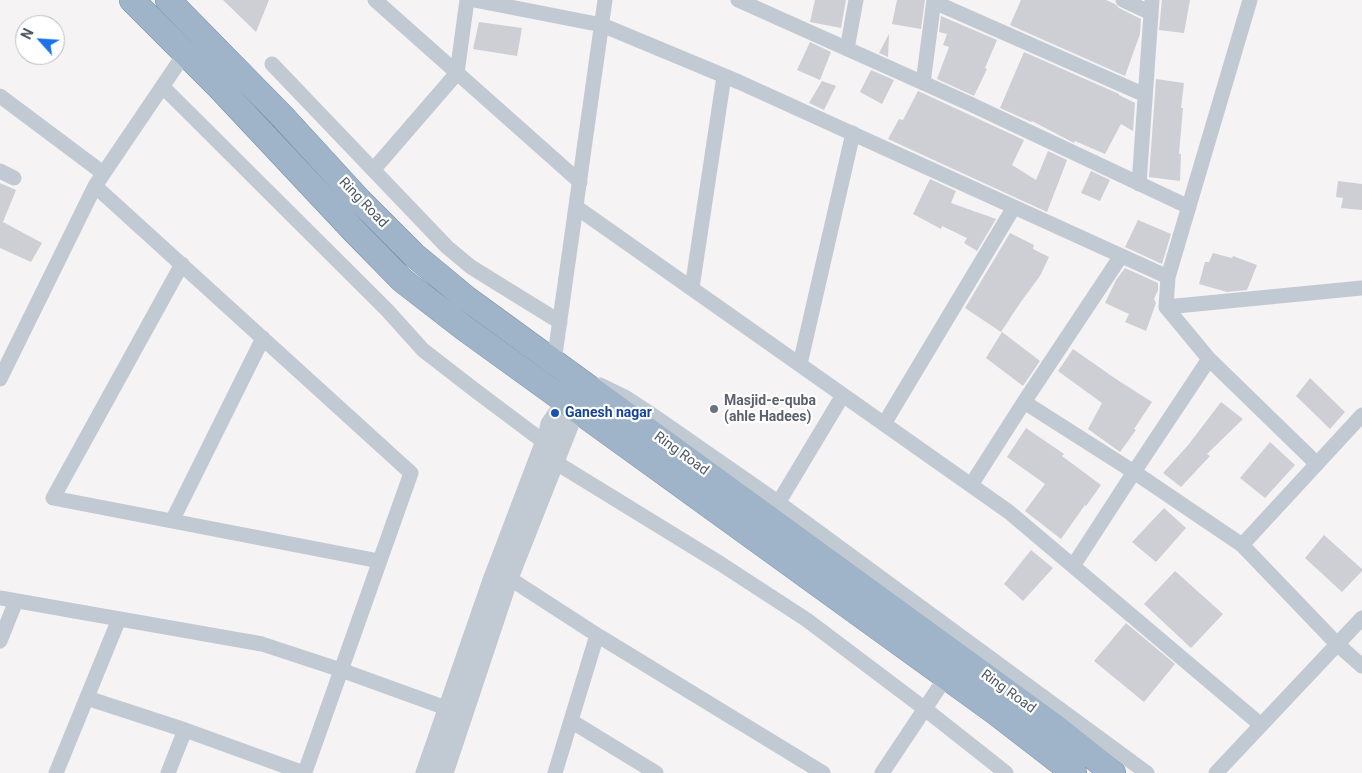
<!DOCTYPE html>
<html>
<head>
<meta charset="utf-8">
<style>
	body { margin:0 }
	#map { position:relative; width:1362px; height:773px; overflow:hidden; background:#f5f3f3; font-family:Roboto,sans-serif }
	canvas { display:block }
	.north { position:absolute; left:15px; top:15px; width:50px; height:50px; box-sizing:border-box; background:#fff; border:1px solid #b7bbc0; border-radius:50%; rotate:296deg; font-size:14px; font-weight:700; line-height:20px; text-align:center; color:#4a5661 }
	.north::after { content:''; display:block; margin:auto; width:18px; height:22px; background:#1a73e8; clip-path:polygon(50% 0,100% 100%,50% 72%,0 100%) }
</style>
</head>
<body>
<div id="map">
<canvas width="1362" height="773"></canvas>
<div class="north">N</div>
</div>
<script>
const context = document.querySelector('canvas').getContext('2d');
context.lineJoin = 'round';
function fillPath(path, color) { context.fillStyle = color; context.fill(path, 'evenodd'); }
const shape = rows => new Path2D(rows.map(r => 'M' + r).join(''));
function trace(path, color, width, dash) { context.strokeStyle = color; context.lineWidth = width; context.lineCap = dash ? 'butt' : 'round'; context.setLineDash(dash || []); context.stroke(path); }
function write(font, color, halo, rows, align = 'center') {
  context.font = font + ' Roboto,sans-serif'; context.lineWidth = 4.5; context.setLineDash([]); context.textBaseline = 'middle'; context.strokeStyle = halo; context.fillStyle = color; for (const [text, x, y, turn = 0] of rows) {
    context.save(); context.translate(x, y); context.rotate((+turn || 0) * Math.PI / 180); context.textAlign = isNaN(turn) ? turn : align; if (halo) context.strokeText(text, 0, 0); context.fillText(text, 0, 0); context.restore();
  }
}
fillPath(shape([
	[223,0,269,0,256,32],
	[815,0,846,0,841,28,810,22],
	[897,0,925,0,921,29,892,24],
	[1021,0,1106,0,1115,4,1119,8,1141,19,1140,34,1125,76,1010,25],
	[1162,0,1190,0,1184,33,1159,30],
	[941,16,997,40,985,68,987,69,974,96,937,79,949,47,943,45,947,34,939,32],
	[479,22,522,28,517,56,473,49],
	[889,34,888,57,879,53],
	[810,42,831,52,820,80,797,70],
	[1024,52,1119,94,1119,95,1135,103,1133,131,1121,124,1105,154,1075,141,1074,143,1032,121,1031,122,1000,108],
	[871,70,894,80,882,104,860,92],
	[1156,79,1184,83,1181,108,1183,108,1179,154,1181,154,1180,181,1149,177],
	[822,81,836,86,824,110,809,103],
	[918,91,1024,140,1012,165,1036,180,1048,151,1067,160,1047,212,888,139,899,119,903,120],
	[1091,171,1110,180,1100,201,1081,193],
	[930,179,956,191,951,203,996,219,977,251,964,243,967,238,942,226,941,229,913,214],
	[1338,181,1362,184,1362,210,1341,208,1343,198,1336,197],
	[0,183,16,190,3,222,42,243,31,262,0,248],
	[1138,220,1171,234,1162,264,1125,247],
	[1010,233,1034,245,1033,249,1049,257,1040,276,1020,303,1001,332,965,308],
	[1213,253,1232,258,1233,256,1257,265,1247,290,1227,292,1199,284,1205,262,1209,262],
	[1125,268,1158,283,1158,290,1154,299,1156,303,1146,331,1125,322,1129,314,1105,303,1116,280],
	[1002,332,1040,361,1023,386,986,358],
	[1073,349,1116,379,1152,402,1134,429,1136,430,1120,452,1088,429,1102,403,1058,371],
	[1310,378,1345,412,1330,429,1296,396],
	[1221,402,1243,419,1207,454,1210,456,1181,487,1163,473,1189,444],
	[1026,428,1064,454,1062,456,1101,485,1086,506,1085,505,1061,539,1025,511,1045,484,1007,457],
	[1270,442,1295,465,1265,498,1240,478],
	[1164,508,1186,528,1156,562,1132,542],
	[1324,535,1362,569,1362,571,1342,592,1305,558],
	[1031,550,1053,568,1023,601,1004,584],
	[1175,571,1223,614,1191,648,1144,604],
	[1126,623,1175,664,1144,702,1094,661]
]), '#cdcfd5');
const trunk = shape([
	[132,0,219,87,355,232,402,280,464,328,995,712,1074,773],
	[168,0,282,116,359,200,414,255,466,298,1054,726,1113,773]
]);
trace(trunk, '#7690ad', 26);
trace(shape([
	[375,0,580,182],
	[474,0,602,25,739,82,1168,277],
	[738,0,968,103,1189,207],
	[1123,0,1151,13],
	[1250,0,1168,277,1166,307,1362,288],
	[934,2,1145,95],
	[847,49,856,0],
	[185,53,95,186,411,473,305,772],
	[272,64,447,247,471,267,560,322],
	[923,83,934,0],
	[163,87,387,310,423,350,476,391,544,442],
	[0,96,103,173],
	[374,169,457,73,467,0],
	[0,171,14,178],
	[1139,184,1152,0],
	[576,207,1009,512,1261,725],
	[1121,256,1024,402,1134,472,1242,545,1337,644,1362,666],
	[182,264,53,498,379,561],
	[692,288,724,76],
	[1209,359,1317,464],
	[554,362,605,0],
	[800,364,853,133],
	[0,379,95,186],
	[600,385,625,397,648,412,779,503,1147,773],
	[884,424,1014,207],
	[555,462,721,564,807,620,925,709,1006,773],
	[971,485,1024,402],
	[774,510,843,395],
	[172,521,263,338],
	[1242,545,1362,415],
	[1073,566,1134,472,1209,359,1166,307],
	[509,578,597,635,823,773],
	[0,598,262,644,341,670,457,712],
	[0,641,16,601],
	[87,698,185,730],
	[571,721,656,773],
	[56,773,119,619],
	[168,773,185,730,304,773],
	[555,773,597,635],
	[882,773,946,677],
	[1216,773,1362,618]
]), '#c1cad2', 15);
trace(shape([
	[425,773,491,583,547,436,550,424,566,401,571,390],
	[444,773,509,578,569,426,572,406,578,397]
]), '#c1cad2', 19);
trace(trunk, '#9fb4c9', 25);
for (const [x, y, r, color] of [
	[714,409,5,"#6b7280"],
	[555,413,5,"#1a4fb4"]
]) { const dot = new Path2D(); dot.arc(x, y, r, 0, 2 * Math.PI); context.fillStyle = color; context.fill(dot); trace(dot, '#fff', 2); }
write('14px', '#4a5661', '#fff', [
	["Ring Road",363,203,46],
	["Ring Road",681,454,36],
	["Ring Road",1008,692,36]
]);
write('bold 14px', '#5b616d', '#fff', [
	["Masjid-e-quba",724,401],
	["(ahle Hadees)",724,417]
], 'left');
write('bold 14px', '#164399', '#fff', [
	["Ganesh nagar",565,413]
], 'left');
</script>
</body>
</html>
